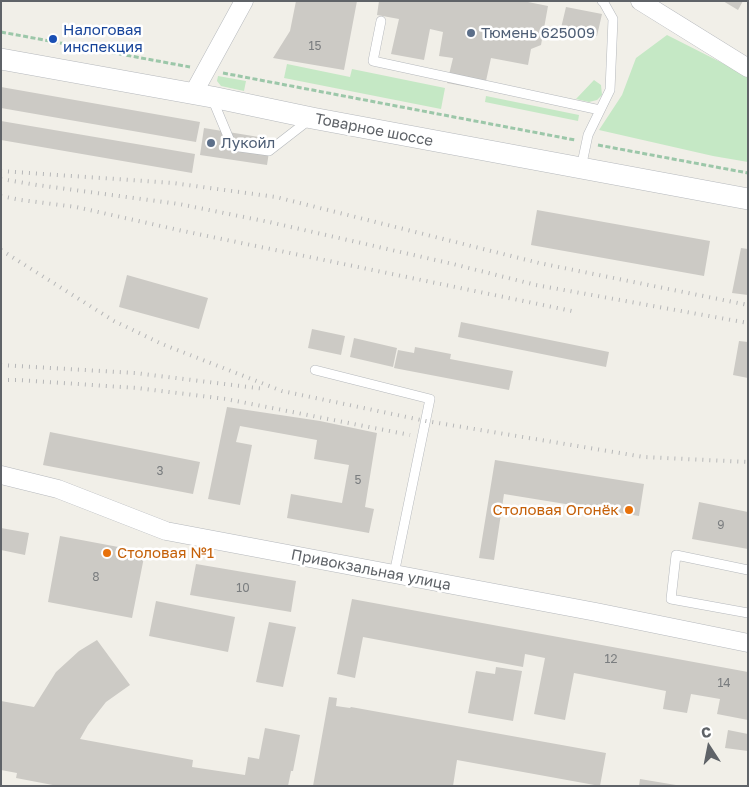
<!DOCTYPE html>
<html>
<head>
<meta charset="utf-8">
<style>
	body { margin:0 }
	#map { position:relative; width:749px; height:787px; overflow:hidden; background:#f1efe8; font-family:"Golos Text",sans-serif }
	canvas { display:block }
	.frame { position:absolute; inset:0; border:2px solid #5f6368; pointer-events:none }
	.north { position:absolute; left:684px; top:722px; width:50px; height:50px; -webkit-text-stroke:4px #fff; paint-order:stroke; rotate:349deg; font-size:14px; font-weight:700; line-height:20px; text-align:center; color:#5f6368 }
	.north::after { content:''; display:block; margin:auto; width:18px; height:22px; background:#5f6368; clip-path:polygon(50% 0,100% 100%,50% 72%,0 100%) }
</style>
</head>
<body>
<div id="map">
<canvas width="749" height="787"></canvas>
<div class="frame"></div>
<div class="north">С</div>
</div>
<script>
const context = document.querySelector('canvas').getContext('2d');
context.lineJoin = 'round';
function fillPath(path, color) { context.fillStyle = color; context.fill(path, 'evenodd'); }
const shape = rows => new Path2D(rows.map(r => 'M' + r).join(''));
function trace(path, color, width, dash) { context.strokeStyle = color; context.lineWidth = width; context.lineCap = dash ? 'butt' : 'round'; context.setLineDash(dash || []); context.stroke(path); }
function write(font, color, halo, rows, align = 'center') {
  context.font = font + ' "Golos Text",sans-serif'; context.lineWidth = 5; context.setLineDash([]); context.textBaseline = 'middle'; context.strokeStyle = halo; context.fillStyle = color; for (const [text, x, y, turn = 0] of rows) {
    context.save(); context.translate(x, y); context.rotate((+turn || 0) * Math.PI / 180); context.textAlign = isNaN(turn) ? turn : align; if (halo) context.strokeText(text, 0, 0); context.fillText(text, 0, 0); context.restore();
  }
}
fillPath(shape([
	[667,35,748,76,748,162,713,156,599,130,622,95,636,58],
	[287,64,350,77,352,69,445,88,441,109,284,78],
	[218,76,246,81,244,91,221,86,217,81],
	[594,80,601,85,602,95,597,100,589,102,576,99],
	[486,96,579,115,578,121,485,102]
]), '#c5e8c5');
fillPath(shape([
	[296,1,357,1,344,70,273,58,290,31],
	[379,1,523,1,548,6,541,45,531,49,528,65,491,58,484,90,447,83,453,58,439,56,443,32,430,29,424,60,391,54,399,19,377,15],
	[723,1,743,1,738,10],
	[566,7,602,14,597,36,561,28],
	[1,87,200,122,196,142,1,108],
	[1,121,195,154,192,173,1,140],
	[204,128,271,139,267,165,200,155],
	[537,210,710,241,704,276,531,245],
	[741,248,748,249,748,295,732,293],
	[127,275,208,298,199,329,119,307],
	[461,322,609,352,606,367,458,337],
	[312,329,345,336,341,355,308,348],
	[354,338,397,348,393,367,350,357],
	[739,341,748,342,748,378,733,375],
	[415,347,451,354,450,359,513,371,509,390,394,368,398,350,414,353],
	[227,407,320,421,377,433,365,507,374,509,369,533,287,518,291,494,342,503,349,465,314,459,317,440,240,426,236,442,252,445,240,505,208,499],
	[50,432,200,462,193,494,43,465],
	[495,460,644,484,639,516,504,494,494,560,479,558],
	[699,502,748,512,748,549,692,539],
	[1,528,29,533,25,555,1,550],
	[60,536,145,552,132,618,48,602],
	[196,564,296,581,291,612,190,595],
	[352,599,748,672,748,720,717,714,720,699,691,694,687,713,663,709,666,691,574,673,565,720,534,714,545,658,525,654,523,667,363,637,355,678,337,674],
	[156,601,235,617,228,652,149,636],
	[269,622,296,627,283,687,256,682],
	[97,640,130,685,106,702,88,725,80,739,193,760,192,767,245,775,248,757,259,759,265,728,300,735,293,771,291,771,288,786,58,786,16,778,17,773,1,770,1,701,34,707,56,672,79,651],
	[496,667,522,671,513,721,468,713,476,671,495,674],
	[329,697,337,698,336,706,350,708,351,707,606,753,600,786,457,760,453,786,313,786],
	[728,730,748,734,748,751,725,748],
	[640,779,676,785,675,786,639,786]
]), '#cccac5');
const service = shape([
	[381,21,373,61,600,110],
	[212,98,232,146,269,151,309,120],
	[581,168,588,135,610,90,613,19,604,3,602,1],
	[315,370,430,399,394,574],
	[748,570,676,555,671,599,748,613]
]);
const minor = shape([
	[640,1,748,68],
	[193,94,244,1],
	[1,475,58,489,166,531,596,612,748,643]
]);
const tertiary = shape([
	[1,59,212,97,312,118,748,199]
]);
trace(service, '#b5b8bc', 10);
trace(minor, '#b5b8bc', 19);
trace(tertiary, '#b5b8bc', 22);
trace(shape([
	[1,32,190,67],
	[223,73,575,140],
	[598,145,748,173]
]), '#9cc7a9', 3, [5, 2.5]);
trace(service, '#fff', 9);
trace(minor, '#fff', 18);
trace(tertiary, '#fff', 21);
trace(shape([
	[1,171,173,183,276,197,539,263,748,305],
	[1,179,37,185,179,204,269,222,453,264,536,285,748,323],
	[1,196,21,200,76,207,183,231,572,311],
	[1,250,114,321,162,344,282,391,426,421,644,457,748,462],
	[1,365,135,373,265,389],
	[1,380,18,380,137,388,226,399,410,435]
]), '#b6b7b8', 4, [1, 6]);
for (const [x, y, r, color] of [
	[471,33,5,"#5c6f8a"],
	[53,39,5,"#1a4fb4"],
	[211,143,5,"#5c6f8a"],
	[629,510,5,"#e8710a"],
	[107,553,5,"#e8710a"]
]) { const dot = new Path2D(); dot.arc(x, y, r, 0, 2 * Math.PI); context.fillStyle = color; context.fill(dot); trace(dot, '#fff', 2); }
write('12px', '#7a7d7f', null, [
	["15",315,46],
	["3",160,471],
	["5",358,480],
	["9",721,525],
	["8",96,577],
	["10",243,588],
	["12",611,659],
	["14",724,683]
]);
write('15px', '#164399', '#fff', [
	["Налоговая",63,30],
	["инспекция",63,47]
], 'left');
write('15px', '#4e5e75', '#fff', [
	["Тюмень 625009",481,33],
	["Лукойл",221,143]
], 'left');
write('15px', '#5f6368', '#fff', [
	["Товарное шоссе",374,130,11],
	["Привокзальная улица",371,570,11]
]);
write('15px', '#c56008', '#fff', [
	["Столовая Огонёк",619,510],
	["Столовая №1",117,553,"left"]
], 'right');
</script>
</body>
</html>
